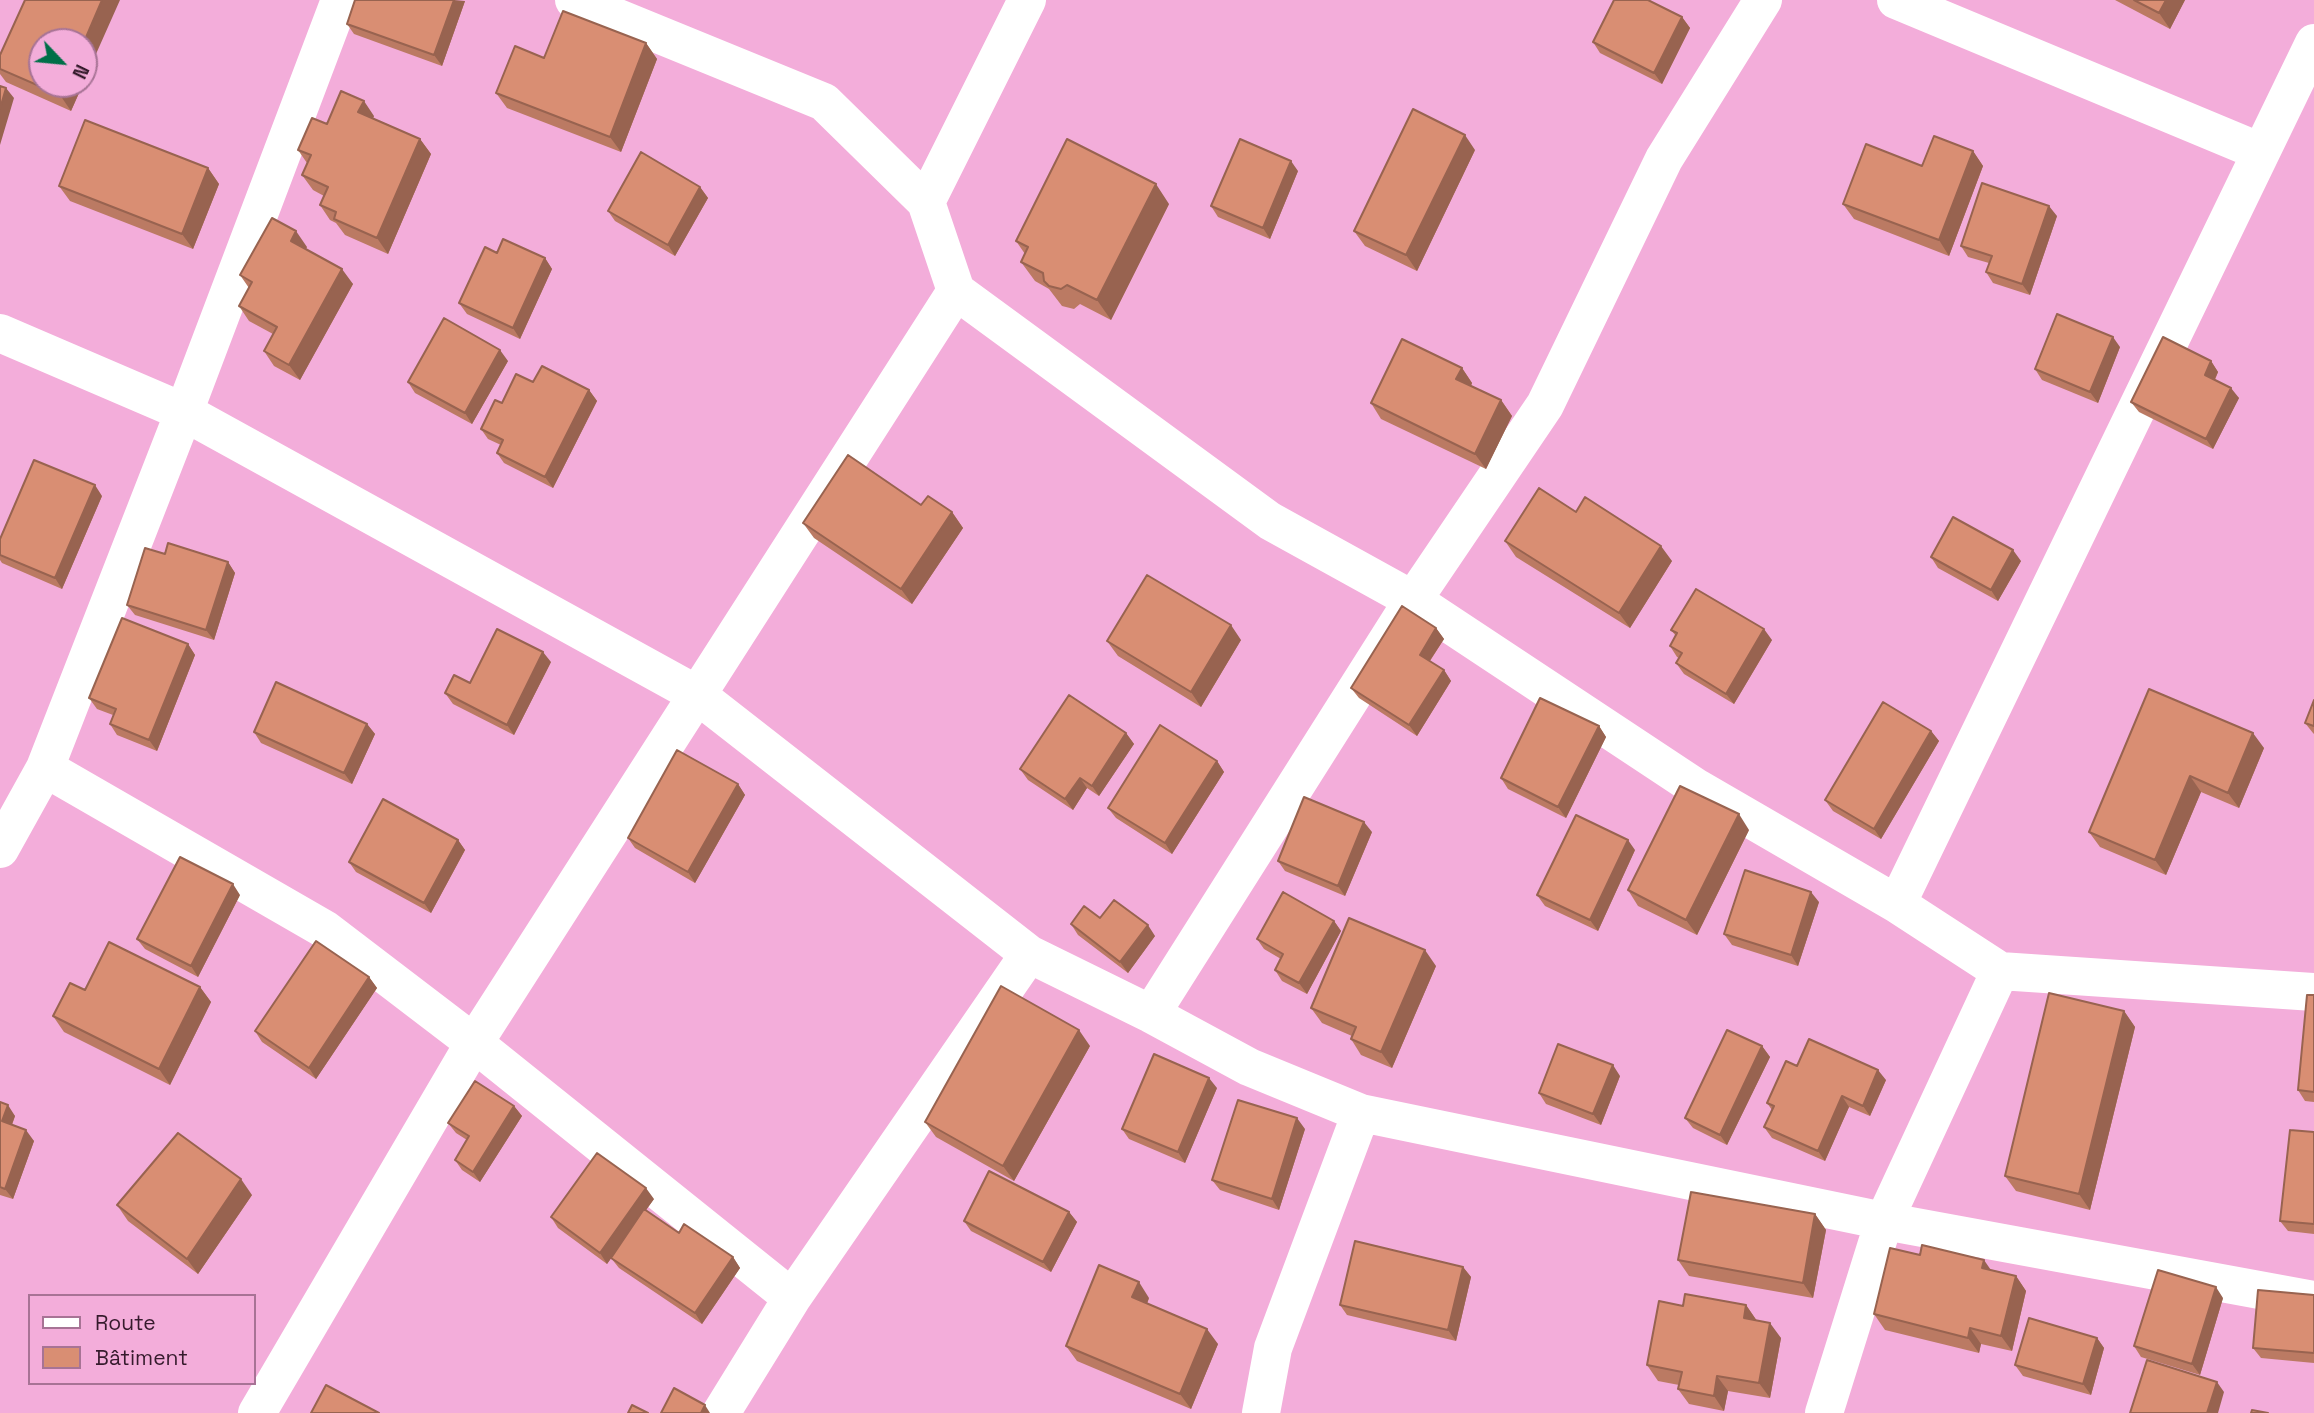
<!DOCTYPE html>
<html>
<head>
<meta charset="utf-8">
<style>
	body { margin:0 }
	#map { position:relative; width:2314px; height:1413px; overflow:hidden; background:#f3adda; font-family:"Space Grotesk",sans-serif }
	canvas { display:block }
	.legend { position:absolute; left:28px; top:1294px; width:228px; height:91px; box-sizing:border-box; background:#f3adda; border:2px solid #a77395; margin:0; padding:9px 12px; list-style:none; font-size:21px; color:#361b2d }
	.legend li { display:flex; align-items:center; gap:14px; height:35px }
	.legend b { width:35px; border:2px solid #a77395 }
	.north { position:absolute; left:28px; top:28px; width:70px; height:70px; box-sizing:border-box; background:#f3adda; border:2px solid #a77395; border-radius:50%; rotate:116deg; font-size:19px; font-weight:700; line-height:28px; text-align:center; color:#361b2d }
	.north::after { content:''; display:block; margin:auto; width:24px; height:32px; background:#006f48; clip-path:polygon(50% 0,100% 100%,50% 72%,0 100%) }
</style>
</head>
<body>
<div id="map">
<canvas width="2314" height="1413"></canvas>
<ul class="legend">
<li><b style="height:9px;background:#fff"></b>Route</li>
<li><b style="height:19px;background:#d98e73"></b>Bâtiment</li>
</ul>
<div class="north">N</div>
</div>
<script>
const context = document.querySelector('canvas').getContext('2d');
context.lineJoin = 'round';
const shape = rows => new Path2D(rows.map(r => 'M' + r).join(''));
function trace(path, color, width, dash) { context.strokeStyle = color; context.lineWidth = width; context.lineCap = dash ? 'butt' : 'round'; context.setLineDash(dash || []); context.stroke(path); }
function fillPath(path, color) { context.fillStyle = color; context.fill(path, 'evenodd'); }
trace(shape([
	[574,0,824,102,926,202,956,291,1270,521,1413,600,1697,788,1897,904,2000,971,2314,992],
	[1896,0,2261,152],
	[926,202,1027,0],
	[0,333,184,412,696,694,1029,954,1151,1014,1249,1067,1361,1113,1884,1221,2314,1300],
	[45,768,326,930,474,1043,792,1298],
	[0,849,45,768,184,412,340,0],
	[1897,904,2314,43],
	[1151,1014,1413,600,1545,405,1664,159,1763,0],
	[257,1413,474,1043,956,291],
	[721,1413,792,1298,1029,954],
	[1261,1413,1273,1348,1361,1113],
	[1824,1413,1884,1221,2000,971]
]), '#fff', 38);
fillPath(shape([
	[2115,0,2185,0,2170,29],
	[465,1,442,66,354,34,347,24],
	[1682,17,1690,28,1662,84,1600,53,1593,42],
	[646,43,657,59,621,152,507,108,496,93,544,58],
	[0,55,83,84,71,111,6,82,0,74],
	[374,116,373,118,420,139,431,154,388,254,345,235,336,223,330,220,320,205,324,196,313,190,302,175,307,163,298,150,327,124],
	[1475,150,1417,271,1365,246,1354,231],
	[1973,151,1983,166,1949,256,1854,219,1843,204,1922,166],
	[208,168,219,184,193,249,70,201,59,186],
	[1298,171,1270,239,1218,217,1211,206],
	[700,187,708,198,675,256,615,221,608,211],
	[1169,204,1111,320,1080,304,1074,309,1062,306,1049,289,1035,281,1021,262,1025,254,1016,241],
	[2057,216,2030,295,1993,283,1986,272,1989,263,1968,257,1961,246],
	[307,247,306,249,353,284,300,380,274,366,264,351,273,334,249,321,239,306,249,288,240,275],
	[497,253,545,258,552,269,520,339,467,314,459,303],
	[2120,347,2098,403,2042,380,2035,369],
	[508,361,472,424,415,393,408,382],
	[2211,361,2218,372,2215,380,2239,398,2213,449,2139,412,2131,402],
	[1462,368,1472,383,1471,386,1501,400,1512,416,1486,469,1381,419,1371,403],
	[533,382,589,390,597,401,553,488,504,463,497,453,501,445,488,439,481,429,502,403],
	[102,496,62,589,2,563,0,560,0,555],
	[921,505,952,512,963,528,912,604,814,538,803,523],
	[1576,512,1672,561,1630,628,1516,557,1505,541],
	[165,554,228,562,235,573,214,640,135,615,127,605],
	[1931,557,2021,561,1998,601,1938,568],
	[1436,628,1444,639,1430,661,1444,670,1451,681,1417,736,1359,698,1351,688],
	[1671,630,1772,640,1734,704,1684,674,1676,663,1679,658,1677,657,1670,646,1676,636],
	[1241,640,1201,707,1118,656,1107,641],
	[188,644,195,655,157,751,117,735,110,724,113,715,97,709,89,698],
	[551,662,514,735,453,704,445,693,470,683],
	[2149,689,2264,748,2239,808,2201,792,2166,875,2100,847,2089,832],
	[2305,723,2314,726,2314,734,2313,733],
	[367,724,375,734,352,784,261,743,254,732],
	[1599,726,1606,737,1566,818,1508,789,1501,778],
	[1931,731,1939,741,1881,839,1833,811,1825,800],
	[1126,733,1134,744,1099,796,1087,788,1073,810,1028,780,1020,769],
	[1217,761,1224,772,1172,854,1116,818,1108,808],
	[738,784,745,795,695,883,635,848,628,838],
	[1749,830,1697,935,1638,906,1628,890],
	[1372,832,1345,896,1285,871,1278,861],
	[458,840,465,850,431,913,356,872,349,862],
	[1635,850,1598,931,1545,906,1537,895],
	[240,895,198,977,145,949,137,939],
	[1819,902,1798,966,1732,945,1724,934],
	[1100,918,1155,936,1128,973,1078,935,1071,924],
	[1334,921,1341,931,1307,994,1282,981,1275,970,1281,959,1264,949,1257,939],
	[1436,966,1392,1068,1361,1055,1351,1039,1352,1036,1322,1023,1311,1008],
	[369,977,377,988,316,1079,262,1042,255,1031],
	[200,987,211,1002,170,1085,64,1032,53,1016,85,990],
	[2314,995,2314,1102,2305,1101,2298,1090],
	[2124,1011,2135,1027,2090,1210,2016,1191,2005,1176],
	[1090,1046,1014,1181,936,1137,925,1122],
	[1762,1046,1770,1057,1727,1145,1693,1128,1685,1118],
	[1797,1066,1886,1080,1870,1116,1849,1107,1825,1161,1772,1138,1764,1127,1772,1110,1767,1103],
	[1620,1076,1601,1125,1546,1104,1539,1093],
	[1217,1088,1185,1163,1129,1139,1122,1129],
	[0,1102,15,1116,12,1125,34,1141,13,1199,0,1195],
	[514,1106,522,1116,480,1182,462,1170,455,1160,467,1140,456,1133,448,1123],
	[1305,1129,1279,1210,1220,1190,1212,1180],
	[2314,1132,2314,1234,2288,1231,2280,1221],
	[252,1195,198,1274,128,1221,117,1205],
	[654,1199,646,1210,679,1233,733,1257,740,1268,702,1324,619,1268,611,1258,607,1264,558,1228,551,1217],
	[1069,1212,1077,1222,1051,1272,971,1231,964,1221],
	[1815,1214,1826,1230,1813,1298,1689,1276,1678,1260],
	[1463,1267,1471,1277,1456,1341,1347,1315,1340,1305],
	[1990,1270,2016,1276,2026,1291,2012,1351,1981,1344,1979,1353,1885,1330,1874,1314],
	[2314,1295,2314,1363,2261,1358,2253,1348],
	[1149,1298,1147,1304,1218,1344,1191,1409,1077,1361,1066,1346],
	[2223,1298,2200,1375,2141,1357,2134,1346],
	[1746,1305,1757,1321,1781,1338,1770,1398,1728,1391,1724,1411,1689,1404,1678,1389,1679,1385,1658,1381,1647,1365,1683,1306],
	[2097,1338,2104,1348,2091,1395,2023,1376,2015,1365]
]), '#bb7a63');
fillPath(shape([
	[102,0,120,0,84,81,84,42],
	[454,0,465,1,442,66,434,55],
	[2166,0,2185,0,2170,29,2159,13],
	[1682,17,1690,28,1662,84,1654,73],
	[646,43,657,59,621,152,610,137],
	[65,84,83,84,71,111,60,95],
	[6,88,14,98,0,145,0,109],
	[364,101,374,116,369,127,358,112],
	[1465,135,1475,150,1417,271,1406,255],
	[420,139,431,154,388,254,377,238],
	[1973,151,1983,166,1949,256,1939,240],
	[1291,161,1298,171,1270,239,1263,228],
	[208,168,219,184,193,249,182,234],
	[1156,184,1169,204,1111,320,1097,300],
	[700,187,708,198,675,256,668,245],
	[2049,206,2057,216,2030,295,2022,284],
	[296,231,307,247,301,257,291,241],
	[545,258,552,269,520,339,513,328],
	[342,269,353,284,300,380,289,365],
	[2113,337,2120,347,2098,403,2090,392],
	[500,350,508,361,472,424,465,413],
	[2211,361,2218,372,2212,385,2205,375],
	[1462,368,1472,383,1467,394,1456,379],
	[2231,388,2239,398,2213,449,2206,439],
	[589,390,597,401,553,488,545,477],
	[1501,400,1512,416,1486,469,1475,454],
	[95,485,102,496,62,589,55,578],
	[952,512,963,528,912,604,901,589],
	[1661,546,1672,561,1630,628,1619,613],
	[2013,550,2021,561,1998,601,1991,590],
	[228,562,235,573,214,640,206,630],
	[1231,625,1241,640,1201,707,1191,692],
	[1436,628,1444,639,1427,665,1420,655],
	[1764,629,1772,640,1734,704,1726,694],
	[188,644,195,655,157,751,149,740],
	[543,652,551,662,514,735,507,725],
	[1444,670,1451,681,1417,736,1409,725],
	[367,724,375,734,352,784,344,773],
	[1599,726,1606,737,1566,818,1558,807],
	[1931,731,1939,741,1881,839,1874,829],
	[1126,733,1134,744,1099,796,1092,786],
	[2253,733,2264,748,2239,808,2228,793],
	[1217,761,1224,772,1172,854,1165,843],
	[2190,776,2201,792,2166,875,2155,860],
	[1080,778,1087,788,1073,810,1065,799],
	[738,784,745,795,695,883,688,872],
	[1739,814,1749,830,1697,935,1686,920],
	[1364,822,1372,832,1345,896,1338,886],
	[458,840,465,850,431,913,424,903],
	[1628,840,1635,850,1598,931,1590,920],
	[233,884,240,895,198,977,191,966],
	[1811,892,1819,902,1798,966,1791,955],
	[1334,921,1341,931,1307,994,1299,983],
	[1148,925,1155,936,1128,973,1120,962],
	[1425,950,1436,966,1392,1068,1381,1052],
	[369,977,377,988,316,1079,309,1068],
	[200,987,211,1002,170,1085,159,1069],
	[2124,1011,2135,1027,2090,1210,2079,1194],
	[1079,1030,1090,1046,1014,1181,1003,1166],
	[1762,1046,1770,1057,1727,1145,1720,1135],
	[1613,1065,1620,1076,1601,1125,1593,1114],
	[1878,1070,1886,1080,1870,1116,1863,1106],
	[1209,1078,1217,1088,1185,1163,1178,1152],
	[1842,1096,1849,1107,1825,1161,1818,1151],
	[8,1105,15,1116,9,1132,2,1121],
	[514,1106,522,1116,480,1182,473,1172],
	[1297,1118,1305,1129,1279,1210,1272,1199],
	[26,1130,34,1141,13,1199,5,1189],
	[241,1179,252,1195,198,1274,187,1259],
	[646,1188,654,1199,607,1264,600,1253],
	[1069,1212,1077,1222,1051,1272,1043,1262],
	[1815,1214,1826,1230,1813,1298,1803,1283],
	[733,1257,740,1268,702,1324,695,1313],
	[1984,1260,1995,1276,1982,1268],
	[1463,1267,1471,1277,1456,1341,1448,1330],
	[2016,1276,2026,1291,2012,1351,2001,1336],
	[1139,1282,1149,1298,1143,1313,1132,1297],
	[2216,1287,2223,1298,2200,1375,2192,1364],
	[1746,1305,1757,1321,1744,1318],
	[1770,1323,1781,1338,1770,1398,1759,1383],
	[1970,1328,1981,1344,1979,1353,1968,1338],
	[1207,1329,1218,1344,1191,1409,1180,1394],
	[2097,1338,2104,1348,2091,1395,2083,1384],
	[1717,1376,1728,1391,1724,1411,1714,1396],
	[2217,1382,2224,1392,2218,1413,2207,1413],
	[705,1405,710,1413,701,1413]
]), '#986350');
const building = shape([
	[25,0,102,0,84,42,42,42,42,84,65,84,60,95,0,69,0,55,25,0],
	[355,0,454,0,434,55,347,24,355,0],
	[1614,0,1648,0,1682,17,1654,73,1593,42,1614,0],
	[2134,0,2166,0,2159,13,2134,0],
	[563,11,646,43,610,137,496,93,515,46,544,58,563,11],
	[0,86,6,88,0,109,0,86],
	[341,91,364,101,358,112,420,139,377,238,334,219,336,212,320,205,328,187,302,175,311,155,298,150,312,118,327,124,341,91],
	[1413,109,1465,135,1406,255,1354,231,1413,109],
	[85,120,208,168,182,234,59,186,85,120],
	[1934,136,1973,151,1939,240,1843,204,1866,144,1922,166,1934,136],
	[1067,139,1156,184,1097,300,1067,285,1061,289,1049,286,1044,281,1043,273,1021,262,1028,247,1016,241,1067,139],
	[1240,139,1291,161,1263,228,1211,206,1240,139],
	[641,152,700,187,668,245,608,211,641,152],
	[1982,183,2049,206,2022,284,1986,272,1992,256,1961,246,1982,183],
	[272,218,296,231,291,241,342,269,289,365,264,351,277,327,239,306,252,282,240,275,272,218],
	[503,239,545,258,513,328,459,303,485,247,497,253,503,239],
	[2057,314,2113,337,2090,392,2035,369,2057,314],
	[444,318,500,350,465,413,408,382,444,318],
	[2163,337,2211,361,2205,375,2231,388,2206,439,2131,402,2163,337],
	[1402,339,1462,368,1456,379,1501,400,1475,454,1371,403,1402,339],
	[542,366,589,390,545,477,497,453,503,440,481,429,495,400,502,403,516,374,533,382,542,366],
	[848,455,921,505,928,496,952,512,901,589,803,523,848,455],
	[34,460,95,485,55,578,0,555,0,539,34,460],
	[1539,488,1576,512,1585,497,1661,546,1619,613,1505,541,1539,488],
	[1953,517,2013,550,1991,590,1931,557,1953,517],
	[168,543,228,562,206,630,127,605,145,548,165,554,168,543],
	[1147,575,1231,625,1191,692,1107,641,1147,575],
	[1696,589,1764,629,1726,694,1676,663,1682,653,1670,646,1677,633,1671,630,1696,589],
	[1402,606,1436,628,1420,655,1444,670,1409,725,1351,688,1402,606],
	[122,618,188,644,149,740,110,724,116,709,89,698,122,618],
	[497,629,543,652,507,725,445,693,454,675,470,683,497,629],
	[276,682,367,724,344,773,254,732,276,682],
	[2149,689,2253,733,2228,793,2190,776,2155,860,2089,832,2149,689],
	[1069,695,1126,733,1092,786,1080,778,1065,799,1020,769,1069,695],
	[1540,698,1599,726,1558,807,1501,778,1540,698],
	[2314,700,2314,726,2305,723,2314,700],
	[1883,702,1931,731,1874,829,1825,800,1883,702],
	[1160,725,1217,761,1165,843,1108,808,1160,725],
	[677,750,738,784,688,872,628,838,677,750],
	[1680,786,1739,814,1686,920,1628,890,1680,786],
	[1304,797,1364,822,1338,886,1278,861,1304,797],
	[383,799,458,840,424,903,349,862,383,799],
	[1576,815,1628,840,1590,920,1537,895,1576,815],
	[180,857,233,884,191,966,137,939,180,857],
	[1745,870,1811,892,1791,955,1724,934,1745,870],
	[1283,892,1334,921,1299,983,1275,970,1283,954,1257,939,1283,892],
	[1114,900,1148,925,1120,962,1071,924,1084,906,1100,918,1114,900],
	[1349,918,1425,950,1381,1052,1351,1039,1356,1027,1311,1008,1349,918],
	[316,941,369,977,309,1068,255,1031,316,941],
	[109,942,200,987,159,1069,53,1016,70,983,85,990,109,942],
	[1001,986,1079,1030,1003,1166,925,1122,1001,986],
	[2049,993,2124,1011,2079,1194,2005,1176,2049,993],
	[2307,995,2314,995,2314,1092,2298,1090,2307,995],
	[1727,1030,1762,1046,1720,1135,1685,1118,1727,1030],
	[1809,1039,1878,1070,1863,1106,1842,1096,1818,1151,1764,1127,1774,1106,1767,1103,1786,1061,1797,1066,1809,1039],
	[1558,1044,1613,1065,1593,1114,1539,1093,1558,1044],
	[1154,1054,1209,1078,1178,1152,1122,1129,1154,1054],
	[475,1081,514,1106,473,1172,455,1160,469,1136,448,1123,475,1081],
	[1238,1100,1297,1118,1272,1199,1212,1180,1238,1100],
	[0,1102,8,1105,2,1121,26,1130,5,1189,0,1187,0,1102],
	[2290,1130,2314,1132,2314,1224,2280,1221,2290,1130],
	[178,1133,241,1179,187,1259,117,1205,178,1133],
	[597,1153,646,1188,600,1253,551,1217,597,1153],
	[989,1171,1069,1212,1043,1262,964,1221,989,1171],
	[1691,1192,1815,1214,1803,1283,1678,1260,1691,1192],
	[644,1209,679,1233,684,1224,733,1257,695,1313,611,1258,644,1209],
	[1355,1241,1463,1267,1448,1330,1340,1305,1355,1241],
	[1922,1245,1984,1260,1982,1268,2016,1276,2001,1336,1970,1328,1968,1338,1874,1314,1890,1248,1920,1255,1922,1245],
	[1099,1265,1139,1282,1132,1297,1207,1329,1180,1394,1066,1346,1099,1265],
	[2158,1270,2216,1287,2192,1364,2134,1346,2158,1270],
	[2258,1290,2314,1295,2314,1353,2253,1348,2258,1290],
	[1685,1294,1746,1305,1744,1318,1770,1323,1759,1383,1717,1376,1714,1396,1678,1389,1682,1372,1647,1365,1659,1301,1683,1306,1685,1294],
	[2029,1318,2097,1338,2083,1384,2015,1365,2029,1318],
	[2147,1360,2217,1382,2207,1413,2130,1413,2147,1360],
	[326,1385,379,1413,311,1413,326,1385],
	[674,1388,705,1405,701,1413,661,1413,674,1388],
	[632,1405,648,1413,628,1413,632,1405],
	[2252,1410,2268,1413,2251,1413,2252,1410]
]);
fillPath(building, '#d98e73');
trace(building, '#986350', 2);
</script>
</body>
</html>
